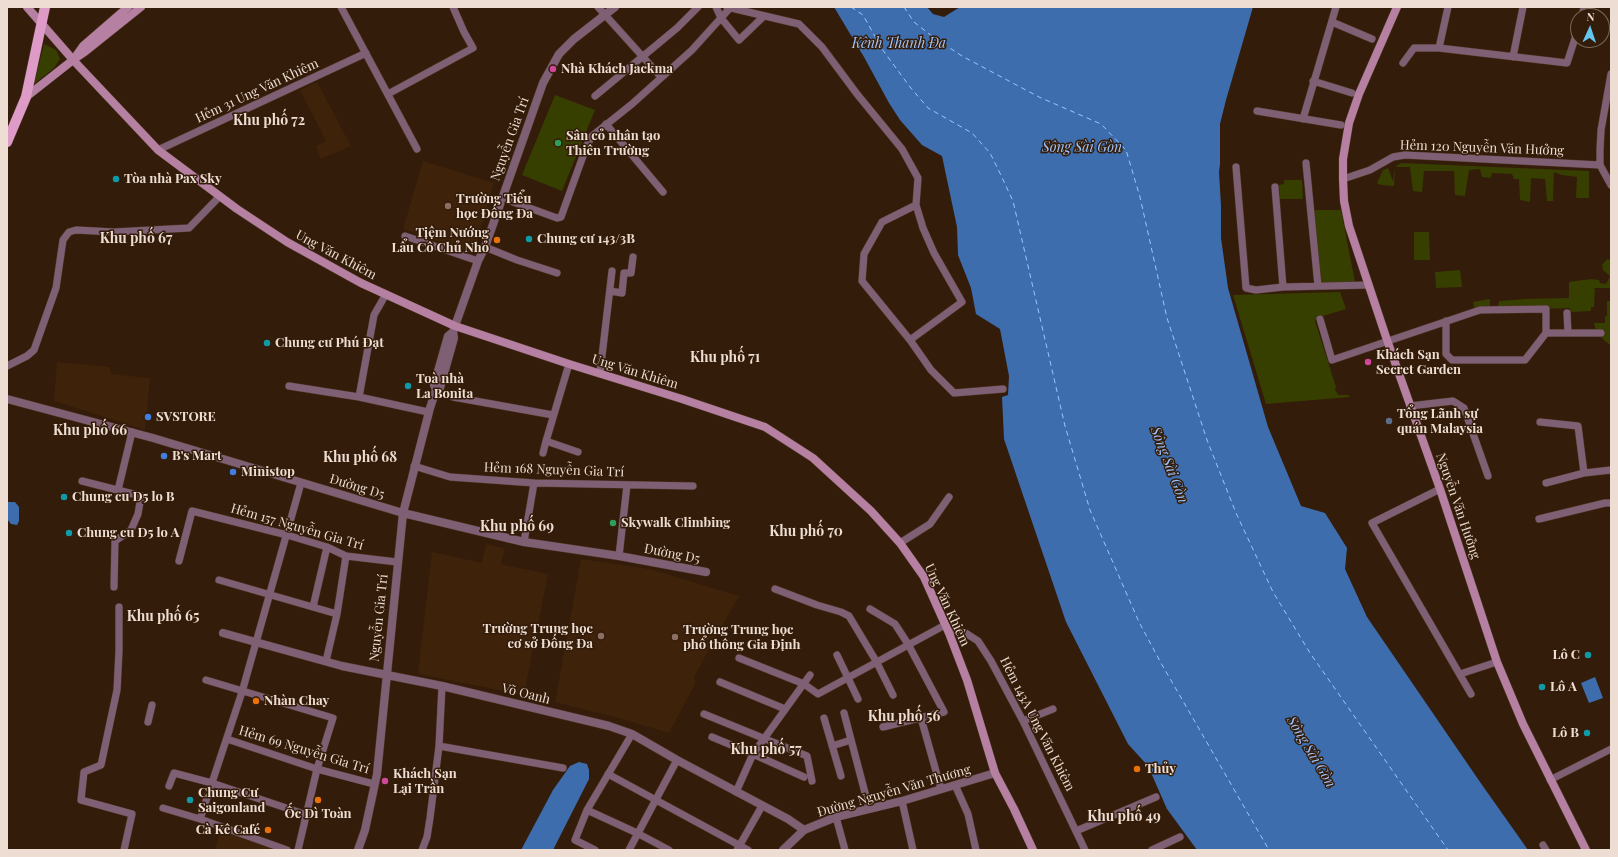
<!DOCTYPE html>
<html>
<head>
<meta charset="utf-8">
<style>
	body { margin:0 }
	#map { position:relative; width:1618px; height:857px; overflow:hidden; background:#331c09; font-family:"Playfair Display",serif }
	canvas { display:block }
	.frame { position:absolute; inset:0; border:8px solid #edddd2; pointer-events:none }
	.north { position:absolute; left:1570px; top:8px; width:40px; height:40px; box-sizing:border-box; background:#331c09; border:1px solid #7d6959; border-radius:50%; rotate:3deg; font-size:11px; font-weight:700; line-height:16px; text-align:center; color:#edddd2 }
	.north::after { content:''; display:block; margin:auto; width:14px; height:18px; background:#64c5ee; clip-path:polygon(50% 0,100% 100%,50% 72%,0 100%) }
</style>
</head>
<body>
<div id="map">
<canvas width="1618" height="857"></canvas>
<div class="frame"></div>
<div class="north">N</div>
</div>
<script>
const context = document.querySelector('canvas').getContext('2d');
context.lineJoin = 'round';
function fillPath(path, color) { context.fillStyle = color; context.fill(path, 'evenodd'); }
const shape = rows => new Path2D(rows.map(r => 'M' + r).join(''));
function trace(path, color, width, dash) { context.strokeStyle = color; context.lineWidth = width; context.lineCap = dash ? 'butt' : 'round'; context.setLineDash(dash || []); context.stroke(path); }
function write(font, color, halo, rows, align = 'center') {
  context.font = font + ' "Playfair Display",serif'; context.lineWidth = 3; context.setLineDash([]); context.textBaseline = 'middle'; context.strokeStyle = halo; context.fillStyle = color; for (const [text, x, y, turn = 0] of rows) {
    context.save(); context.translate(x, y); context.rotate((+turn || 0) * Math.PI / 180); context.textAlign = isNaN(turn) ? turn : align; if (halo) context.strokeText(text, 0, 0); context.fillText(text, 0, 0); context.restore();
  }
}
fillPath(shape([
	[317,82,351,146,321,159,316,146,326,141,300,90],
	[423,161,494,183,473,254,403,229],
	[57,362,110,367,111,374,150,378,145,430,54,401],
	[486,544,505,548,501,564,548,574,524,695,418,674,432,552,482,563],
	[581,559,650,569,739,596,694,677,696,682,669,733,615,717,555,702],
	[220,831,255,841,277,850,215,850]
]), '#3e220a');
fillPath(shape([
	[44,44,56,50,60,59,54,68,34,84],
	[555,95,595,110,562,191,522,175],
	[1401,163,1589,171,1589,198,1576,198,1577,177,1562,175,1554,172,1553,201,1547,201,1545,179,1531,178,1530,202,1520,200,1519,179,1514,179,1512,174,1492,173,1491,178,1482,177,1480,169,1469,170,1465,196,1455,195,1454,171,1424,171,1422,192,1413,191,1410,167,1395,167,1394,186,1381,185,1377,183,1383,170,1388,168,1393,181,1395,167],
	[1284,180,1302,180,1303,199,1280,199,1279,185,1284,184],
	[1314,210,1341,210,1355,282,1321,282],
	[1414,232,1429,232,1430,260,1414,260],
	[1607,259,1611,260,1611,288,1593,288,1595,289,1594,307,1591,307,1591,311,1570,312,1570,308,1475,311,1473,302,1490,299,1490,306,1498,306,1499,301,1526,299,1569,298,1569,282,1591,279,1599,280,1600,283,1606,284,1610,276,1603,270,1602,265],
	[1460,270,1462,287,1436,288,1435,272],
	[1340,292,1346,309,1316,318,1315,321,1336,387,1335,389,1338,395,1349,395,1349,397,1266,404,1233,295],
	[1607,301,1611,301,1611,346,1597,334,1594,323,1605,323,1605,316,1607,316]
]), '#373f00');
fillPath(shape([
	[834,7,927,7,933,14,944,17,960,7,1253,7,1226,100,1220,124,1220,164,1219,172,1221,206,1221,238,1228,288,1268,427,1301,506,1325,513,1347,548,1345,569,1367,617,1480,782,1528,850,1197,850,1167,809,1148,766,1128,744,1066,622,1004,439,1002,397,1008,395,1009,376,1000,329,976,314,971,288,958,255,957,227,942,156,922,145,900,120,889,103,864,57],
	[7,502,15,502,19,507,19,521,17,525,11,524,7,519],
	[1595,677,1603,698,1589,703,1581,683],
	[579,762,587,764,589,770,589,779,553,850,521,850,553,790,570,766]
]), '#3e6dae');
trace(shape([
	[851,7,863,15,882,49,910,87,928,108,972,133,990,153,998,169,1013,201,1065,426,1090,510,1139,622,1161,663,1269,850],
	[904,7,914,22,933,37,962,56,1039,97,1101,124,1126,150,1140,197,1167,318,1207,440,1236,513,1273,592,1310,653,1448,850]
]), '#9ec4fb', 1, [5, 4]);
const minor = shape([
	[341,7,417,149],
	[598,7,661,77],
	[716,7,721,18,739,40,764,16],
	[727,7,799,24,822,47,857,94,902,149,918,178,916,205,923,228,934,253,962,302,910,340,931,370,954,393,1003,389],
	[1582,16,1584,7],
	[1332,22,1372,39],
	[1439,48,1448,7],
	[1513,57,1523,7],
	[1403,63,1414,48,1439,48,1567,63,1578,29],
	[1611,74,1601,130,1600,150,1600,165,1611,185],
	[1313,81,1352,93],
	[388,94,473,48,464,32,453,7],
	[595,96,677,28,698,7],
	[1257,111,1341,125],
	[1303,119,1336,7],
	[606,124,663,192],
	[158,150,366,53],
	[1306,163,1318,286],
	[1236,167,1246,288,1256,290,1283,287,1369,285],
	[1343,179,1370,170,1393,157,1405,155,1600,165],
	[1275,187,1283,287],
	[502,198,557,218,561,217,587,145,592,136,632,104,692,50,730,8],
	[405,236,478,261],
	[485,247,517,260,557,273],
	[610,291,622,293,624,273,631,273,633,257],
	[1567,313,1568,333],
	[1320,319,1332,360,1480,310,1546,309,1546,333],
	[1446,321,1446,354,1452,360,1525,360,1546,333,1601,333],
	[910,340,862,281,864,254,882,222,916,205],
	[569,364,546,441,578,452],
	[7,366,27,356,34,350,56,288,63,240,69,232,76,230,114,232,189,228,220,196],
	[600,373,612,271],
	[289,386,359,397,428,412],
	[359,397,374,315,386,294],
	[453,397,553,415],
	[1410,406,1453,401,1464,408,1488,476],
	[1540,422,1578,426,1584,473],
	[543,453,546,441],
	[414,466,450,477,534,483,693,486],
	[82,481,141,496,138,514,131,530,115,541,114,587],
	[1546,483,1584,473,1611,470],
	[1440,489,1372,523,1471,694],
	[118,490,132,432],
	[1539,519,1605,503,1611,503],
	[524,542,534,483],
	[900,543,930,524,949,497],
	[619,556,627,485],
	[179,561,192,511,287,535,327,547,346,556,397,562],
	[219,580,337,614],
	[775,589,817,605,841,612,849,616,876,661,893,695],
	[119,607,119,651,117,690,111,718,101,765,84,772,81,800,132,814,124,850],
	[313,607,327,547],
	[870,609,895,624,908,644,944,712,883,727],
	[949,633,956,630,964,632,978,641,991,661,1023,721,1085,850],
	[837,655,858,699],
	[739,658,804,684,818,694,945,625],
	[326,661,337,614,346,556],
	[1460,674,1497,662],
	[206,680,333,718,317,769,298,850],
	[720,682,785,709],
	[844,713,869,808],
	[704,714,807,756,812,781],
	[824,718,841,776],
	[921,718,941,789],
	[1023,721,1053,709],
	[148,722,152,705],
	[712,737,753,754,804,777],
	[227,739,317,769,374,784],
	[439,746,563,768],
	[832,746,851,740],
	[608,774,748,850],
	[1550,780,1611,749],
	[955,785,968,814,976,850],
	[169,786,174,773,212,783,307,815],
	[736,792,753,754,810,675],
	[902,801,913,850],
	[163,808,200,819,287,850],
	[587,810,637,833,669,850],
	[836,817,845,850],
	[200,819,242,692,301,483],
	[1076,831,1156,797],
	[1543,845,1546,850],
	[422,850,427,837,430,818,439,746,442,686],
	[595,850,575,840,587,810,632,734],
	[629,850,677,760],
	[737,850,762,806],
	[1152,850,1180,837]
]);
const tertiary = shape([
	[436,390,434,385,448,336,453,332],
	[7,399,153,438,403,513,524,542,619,556,706,572],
	[223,633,342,666,442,686,609,726,632,734,677,760,788,819,804,830],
	[358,850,365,830,377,774,403,513,430,408,436,390,440,388,454,338,453,332,455,326,478,261,485,247,543,83,559,54,574,39,615,7],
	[783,850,804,830,836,817,902,801,995,773]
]);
const secondary = shape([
	[27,7,75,62,158,150,237,209,287,242,361,283,455,326,569,364,682,399,765,427,813,458,871,511,900,543,924,577,949,633,967,680,995,773,1014,809,1033,850],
	[1397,7,1359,94,1349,123,1343,159,1343,179,1344,201,1349,226,1387,340,1440,489,1497,662,1523,724,1586,850],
	[76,56,83,46,128,7],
	[26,97,73,60,86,51,141,7]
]);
const primary = shape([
	[7,142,26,97,45,7]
]);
trace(minor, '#4d3725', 8);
trace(tertiary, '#4d3725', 9);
trace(secondary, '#4d3725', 9);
trace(primary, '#4d3725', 11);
trace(minor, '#7f5f73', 7);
trace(tertiary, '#7f5f73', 8);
trace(secondary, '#b580a2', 8);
trace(primary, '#de9bc7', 10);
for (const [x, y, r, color] of [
	[553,69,4,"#d1479c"],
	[558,143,4,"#2e9e5b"],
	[116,179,4,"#0f9aa8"],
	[448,206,4,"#8d6e63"],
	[529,239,4,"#0f9aa8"],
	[497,240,4,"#e8710a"],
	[267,343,4,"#0f9aa8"],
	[1368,362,4,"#d1479c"],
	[408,386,4,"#0f9aa8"],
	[148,417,4,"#3f7fe0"],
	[1389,421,4,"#5c6f8a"],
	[164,456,4,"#3f7fe0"],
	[233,472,4,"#3f7fe0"],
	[64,497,4,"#0f9aa8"],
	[613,523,4,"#2e9e5b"],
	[69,533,4,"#0f9aa8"],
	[601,636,4,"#8d6e63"],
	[675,637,4,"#8d6e63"],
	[1588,655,4,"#0f9aa8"],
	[1542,687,4,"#0f9aa8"],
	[256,701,4,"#e8710a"],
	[1587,733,4,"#0f9aa8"],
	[1137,769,4,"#e8710a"],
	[385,781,4,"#d1479c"],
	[190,800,4,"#0f9aa8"],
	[318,800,4,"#e8710a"],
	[268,830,4,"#e8710a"]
]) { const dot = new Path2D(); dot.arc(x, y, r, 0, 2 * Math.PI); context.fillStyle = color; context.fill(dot); trace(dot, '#331c09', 1.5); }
write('bold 13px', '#edddd2', '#331c09', [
	["Nhà Khách Jackma",561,69],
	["Sân cỏ nhân tạo",566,136],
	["Thiên Trường",566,151],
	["Tòa nhà Pax Sky",124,179],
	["Trường Tiểu",456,199],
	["học Đống Đa",456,214],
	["Tịệm Nướng",489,233,"right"],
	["Lẩu Cô Chủ Nhỏ",489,248,"right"],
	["Chung cư 143/3B",537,239],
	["Chung cư Phú Đạt",275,343],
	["Khách Sạn",1376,355],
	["Secret Garden",1376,370],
	["Toà nhà",416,379],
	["La Bonita",416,394],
	["Tổng Lãnh sự",1397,414],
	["quán Malaysia",1397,429],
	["SVSTORE",156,417],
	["B's Mart",172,456],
	["Ministop",241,472],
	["Chung cu D5 lo B",72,497],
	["Skywalk Climbing",621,523],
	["Chung cu D5 lo A",77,533],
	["Trường Trung học",593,629,"right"],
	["cơ sở Đống Đa",593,644,"right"],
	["Trường Trung học",683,630],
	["phổ thông Gia Định",683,645],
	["Lô C",1580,655,"right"],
	["Lô A",1550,687],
	["Nhàn Chay",264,701],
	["Lô B",1579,733,"right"],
	["Thủy",1145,769],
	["Khách Sạn",393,774],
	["Lại Trần",393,789],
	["Chung Cư",198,793],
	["Saigonland",198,808],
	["Ốc Dì Toàn",318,814,"center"],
	["Cà Kê Café",260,830,"right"]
], 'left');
write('13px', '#edddd2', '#331c09', [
	["Hẻm 31 Ung Văn Khiêm",257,91,-25],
	["Nguyễn Gia Trí",510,139,-70],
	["Hẻm 120 Nguyễn Văn Hưởng",1482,148,2],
	["Ung Văn Khiêm",336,255,28],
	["Ung Văn Khiêm",635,372,17],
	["Hẻm 168 Nguyễn Gia Trí",554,470,2],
	["Đường D5",357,487,17],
	["Nguyễn Văn Hưởng",1458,506,71],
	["Hẻm 157 Nguyễn Gia Trí",297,527,16],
	["Đường D5",672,554,11],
	["Ung Văn Khiêm",947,605,65],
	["Nguyễn Gia Trí",379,618,-84],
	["Võ Oanh",526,694,14],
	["Hẻm 143A Ung Văn Khiêm",1037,724,63],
	["Hẻm 69 Nguyễn Gia Trí",304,750,17],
	["Đường Nguyễn Văn Thương",894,791,-16]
]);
write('italic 14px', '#9ec4fb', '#331c09', [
	["Kênh Thanh Đa",899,44],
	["Sông Sài Gòn",1082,148],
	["Sông Sài Gòn",1169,465,69],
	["Sông Sài Gòn",1311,752,59]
]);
write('bold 14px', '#edddd2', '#331c09', [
	["Khu phố 72",269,121],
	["Khu phố 67",136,239],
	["Khu phố 71",725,358],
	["Khu phố 66",90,431],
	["Khu phố 68",360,458],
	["Khu phố 69",517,527],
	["Khu phố 70",806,532],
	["Khu phố 65",163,617],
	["Khu phố 56",904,717],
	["Khu phố 57",766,750],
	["Khu phố 49",1124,817]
]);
</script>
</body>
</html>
